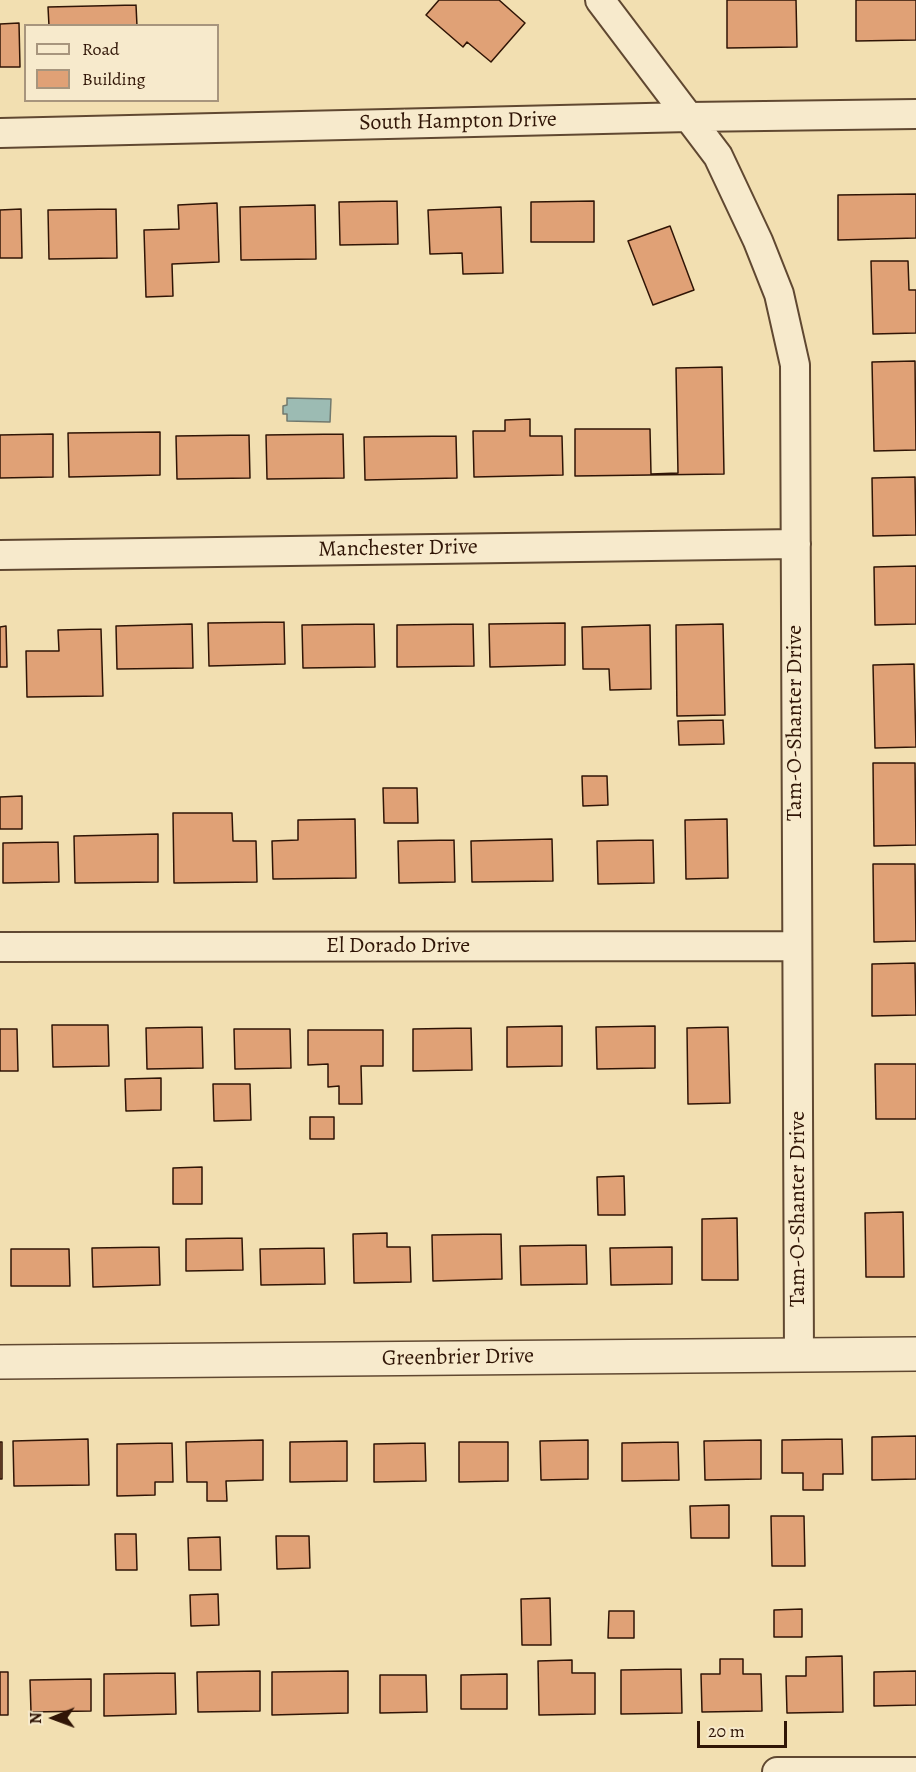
<!DOCTYPE html>
<html>
<head>
<meta charset="utf-8">
<style>
	body { margin:0 }
	#map { position:relative; width:916px; height:1772px; overflow:hidden; background:#f2dfb1; font-family:Alegreya,serif }
	canvas { display:block }
	.legend { position:absolute; left:24px; top:24px; width:195px; height:78px; box-sizing:border-box; background:#f7eacc; border:2px solid #a7957d; margin:0; padding:8px 10px; list-style:none; font-size:18px; color:#301506 }
	.legend li { display:flex; align-items:center; gap:12px; height:30px }
	.legend b { width:30px; border:2px solid #a7957d }
	.north { position:absolute; left:24px; top:1688px; width:60px; height:60px; -webkit-text-stroke:4px #f7eacc; paint-order:stroke; rotate:269deg; font-size:16px; font-weight:700; line-height:24px; text-align:center; color:#301506 }
	.north::after { content:''; display:block; margin:auto; width:21px; height:27px; background:#301506; clip-path:polygon(50% 0,100% 100%,50% 72%,0 100%) }
	.scale { position:absolute; left:697px; top:1721px; width:90px; height:27px; box-sizing:border-box; border:3px solid #301506; border-top:0; padding-left:8px; font-size:18px; line-height:21px; white-space:nowrap; color:#301506; -webkit-text-stroke:4px #f7eacc; paint-order:stroke }
</style>
</head>
<body>
<div id="map">
<canvas width="916" height="1772"></canvas>
<ul class="legend">
<li><b style="height:8px;background:#f7eacc"></b>Road</li>
<li><b style="height:16px;background:#e0a176"></b>Building</li>
</ul>
<div class="north">N</div>
<div class="scale">20 m</div>
</div>
<script>
const context = document.querySelector('canvas').getContext('2d');
context.lineJoin = 'round';
function fillPath(path, color) { context.fillStyle = color; context.fill(path, 'evenodd'); }
const shape = rows => new Path2D(rows.map(r => 'M' + r).join(''));
function trace(path, color, width, dash) { context.strokeStyle = color; context.lineWidth = width; context.lineCap = dash ? 'butt' : 'round'; context.setLineDash(dash || []); context.stroke(path); }
function write(font, color, halo, rows, align = 'center') {
  context.font = font + ' Alegreya,serif'; context.lineWidth = 4.5; context.setLineDash([]); context.textBaseline = 'middle'; context.strokeStyle = halo; context.fillStyle = color; for (const [text, x, y, turn = 0] of rows) {
    context.save(); context.translate(x, y); context.rotate((+turn || 0) * Math.PI / 180); context.textAlign = isNaN(turn) ? turn : align; if (halo) context.strokeText(text, 0, 0); context.fillText(text, 0, 0); context.restore();
  }
}
const water = shape([
	[287,398,331,399,330,422,287,421,287,414,283,414,283,406,287,405,287,398]
]);
fillPath(water, '#9cbbb3');
trace(water, '#71796e', 1.5);
const building = shape([
	[439,0,499,0,525,23,491,62,467,42,463,47,426,15,439,0],
	[727,0,796,0,797,47,727,48,727,0],
	[856,0,916,0,916,40,856,41,856,0],
	[136,5,137,26,49,26,48,7,136,5],
	[19,23,20,67,0,67,0,24,19,23],
	[916,194,916,238,838,240,838,195,916,194],
	[397,201,398,244,340,245,339,202,397,201],
	[594,201,594,242,531,242,531,202,594,201],
	[217,203,219,262,172,264,173,296,146,297,144,230,179,229,178,205,217,203],
	[315,205,316,259,241,260,240,207,315,205],
	[501,207,503,273,463,274,462,253,430,254,428,210,501,207],
	[21,209,22,258,0,258,0,210,21,209],
	[116,209,117,258,49,259,48,210,116,209],
	[670,226,694,290,653,305,628,241,670,226],
	[871,261,908,261,909,290,916,290,916,333,873,334,871,261],
	[915,361,916,450,874,451,872,362,915,361],
	[722,367,724,474,575,476,575,429,650,429,651,474,678,473,676,368,722,367],
	[530,419,530,436,562,436,563,475,474,477,473,431,505,431,505,420,530,419],
	[160,432,160,475,69,477,68,433,160,432],
	[53,434,53,477,0,478,0,435,53,434],
	[343,434,344,478,267,479,266,435,343,434],
	[249,435,250,478,177,479,176,436,249,435],
	[456,436,457,478,365,480,364,437,456,436],
	[915,477,916,535,873,536,872,478,915,477],
	[916,566,916,624,875,625,874,567,916,566],
	[284,622,285,664,209,666,208,623,284,622],
	[565,623,565,665,490,667,489,624,565,623],
	[192,624,193,668,117,669,116,626,192,624],
	[374,624,375,667,303,668,302,625,374,624],
	[473,624,474,666,397,667,397,625,473,624],
	[723,624,725,715,677,716,676,625,723,624],
	[650,625,651,689,610,690,609,669,583,669,582,627,650,625],
	[6,626,7,667,0,667,0,627,6,626],
	[101,629,103,696,27,697,26,651,59,651,58,630,101,629],
	[914,664,916,747,875,748,873,665,914,664],
	[723,720,724,744,679,745,678,721,723,720],
	[873,763,915,763,916,845,874,846,873,763],
	[582,776,607,776,608,805,583,806,582,776],
	[383,788,417,788,418,823,384,823,383,788],
	[22,796,22,829,0,829,0,797,22,796],
	[173,813,232,813,233,841,256,841,257,882,174,883,173,813],
	[355,819,356,878,273,879,272,841,298,840,298,820,355,819],
	[727,819,728,878,686,879,685,820,727,819],
	[158,834,158,882,75,883,74,836,158,834],
	[552,839,553,881,472,882,471,841,552,839],
	[454,840,455,882,399,883,398,841,454,840],
	[653,840,654,883,598,884,597,841,653,840],
	[58,842,59,882,3,883,3,843,58,842],
	[873,864,915,864,916,941,874,942,873,864],
	[915,963,916,1015,872,1016,872,964,915,963],
	[52,1025,108,1025,109,1066,53,1067,52,1025],
	[562,1026,562,1066,507,1067,507,1027,562,1026],
	[655,1026,655,1068,597,1069,596,1027,655,1026],
	[202,1027,203,1068,147,1069,146,1028,202,1027],
	[728,1027,730,1103,688,1104,687,1028,728,1027],
	[471,1028,472,1070,413,1071,413,1029,471,1028],
	[0,1029,17,1029,18,1071,0,1071,0,1029],
	[234,1029,290,1029,291,1068,235,1069,234,1029],
	[308,1030,383,1030,383,1066,361,1066,362,1104,339,1104,339,1086,328,1087,328,1064,308,1065,308,1030],
	[875,1064,916,1064,916,1119,876,1119,875,1064],
	[161,1078,161,1110,126,1111,125,1079,161,1078],
	[213,1084,250,1084,251,1120,214,1121,213,1084],
	[310,1117,334,1117,334,1139,310,1139,310,1117],
	[202,1167,202,1204,173,1204,173,1168,202,1167],
	[624,1176,625,1215,598,1215,597,1177,624,1176],
	[903,1212,904,1277,866,1277,865,1213,903,1212],
	[737,1218,738,1280,702,1280,702,1219,737,1218],
	[387,1233,387,1247,410,1247,411,1282,354,1283,353,1234,387,1233],
	[501,1234,502,1279,433,1281,432,1235,501,1234],
	[242,1238,243,1270,186,1271,186,1239,242,1238],
	[586,1245,587,1284,521,1285,520,1246,586,1245],
	[159,1247,160,1285,93,1287,92,1248,159,1247],
	[672,1247,672,1284,611,1285,610,1248,672,1247],
	[324,1248,325,1284,261,1285,260,1249,324,1248],
	[11,1249,69,1249,70,1286,11,1286,11,1249],
	[916,1436,916,1479,872,1480,872,1437,916,1436],
	[88,1439,89,1485,14,1486,13,1441,88,1439],
	[842,1439,843,1474,823,1474,823,1490,803,1490,803,1473,782,1473,782,1440,842,1439],
	[263,1440,263,1480,226,1481,227,1501,207,1501,207,1482,187,1482,186,1442,263,1440],
	[588,1440,588,1479,541,1480,540,1441,588,1440],
	[761,1440,761,1479,705,1480,704,1441,761,1440],
	[347,1441,347,1481,290,1482,290,1442,347,1441],
	[0,1442,2,1442,2,1479,0,1479,0,1442],
	[459,1442,508,1442,508,1481,459,1482,459,1442],
	[678,1442,679,1480,622,1481,622,1443,678,1442],
	[172,1443,173,1482,155,1482,155,1495,117,1496,117,1444,172,1443],
	[425,1443,426,1481,374,1482,374,1444,425,1443],
	[729,1505,729,1538,691,1538,690,1506,729,1505],
	[771,1516,804,1516,805,1566,772,1566,771,1516],
	[115,1534,136,1534,137,1570,116,1570,115,1534],
	[276,1536,309,1536,310,1568,277,1569,276,1536],
	[220,1537,221,1570,189,1570,188,1538,220,1537],
	[218,1594,219,1625,191,1626,190,1595,218,1594],
	[550,1598,551,1645,522,1645,521,1599,550,1598],
	[802,1609,802,1637,774,1637,774,1610,802,1609],
	[609,1611,634,1611,634,1638,608,1638,609,1611],
	[842,1656,843,1712,787,1713,786,1676,806,1676,806,1657,842,1656],
	[720,1659,743,1659,743,1674,761,1674,762,1711,702,1712,701,1674,720,1674,720,1659],
	[572,1660,572,1673,595,1673,595,1714,539,1715,538,1661,572,1660],
	[681,1669,682,1713,621,1714,621,1670,681,1669],
	[260,1671,260,1711,198,1712,197,1672,260,1671],
	[348,1671,348,1713,272,1715,272,1672,348,1671],
	[916,1671,916,1705,874,1706,874,1672,916,1671],
	[0,1672,8,1672,8,1715,0,1715,0,1672],
	[175,1673,176,1714,104,1716,104,1674,175,1673],
	[507,1674,507,1709,461,1709,461,1675,507,1674],
	[380,1675,426,1675,427,1712,380,1713,380,1675],
	[91,1679,91,1711,31,1712,30,1680,91,1679]
]);
fillPath(building, '#e0a176');
trace(building, '#301506', 1.5);
const minor = shape([
	[600,0,718,156,758,241,779,294,795,365,799,1355],
	[0,133,689,117,916,114],
	[0,555,796,544],
	[0,947,797,946],
	[777,1772,916,1772]
]);
const tertiary = shape([
	[0,1362,916,1354]
]);
trace(minor, '#604831', 32);
trace(tertiary, '#604831', 36);
trace(minor, '#f7eacc', 28);
trace(tertiary, '#f7eacc', 33);
write('22px', '#301506', '#f7eacc', [
	["South Hampton Drive",458,122,-1],
	["Manchester Drive",398,549,-1],
	["Tam-O-Shanter Drive",796,723,-90],
	["El Dorado Drive",398,947],
	["Tam-O-Shanter Drive",799,1209,-90],
	["Greenbrier Drive",458,1358,-1]
]);
</script>
</body>
</html>
